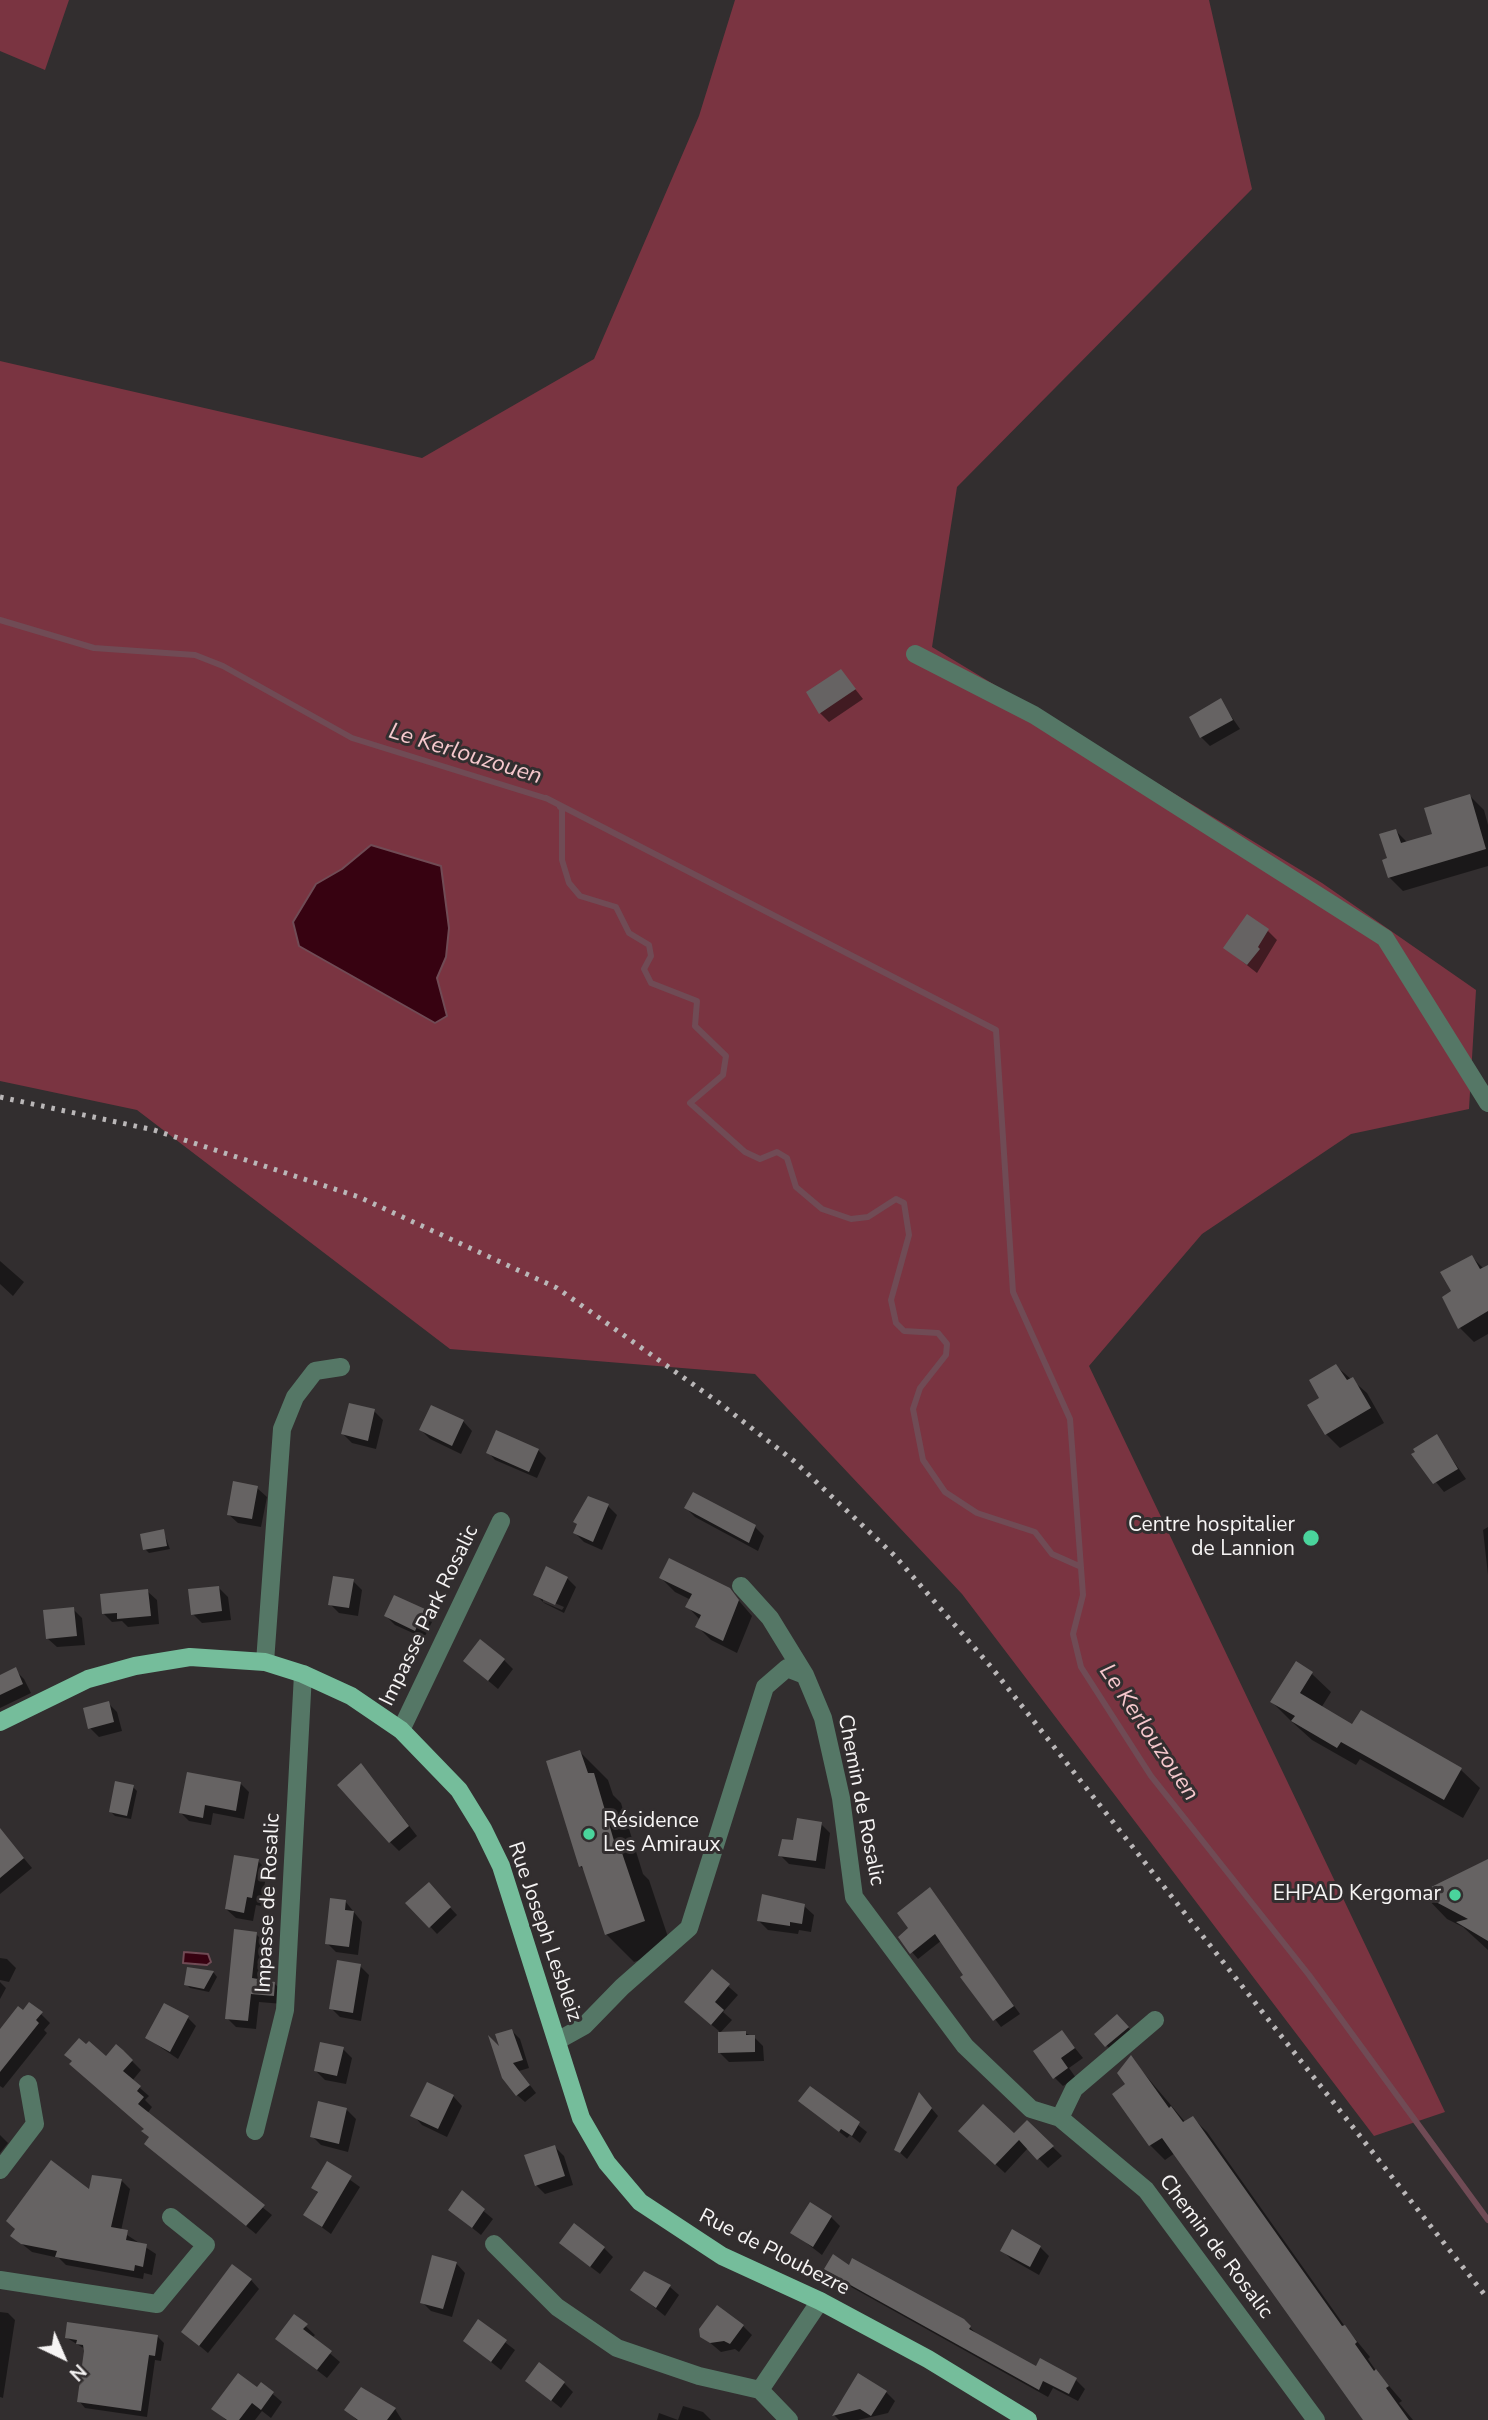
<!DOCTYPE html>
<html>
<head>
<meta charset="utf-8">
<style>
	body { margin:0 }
	#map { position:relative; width:1488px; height:2420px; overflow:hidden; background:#322e2f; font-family:"Nunito Sans",sans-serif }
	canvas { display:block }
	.north { position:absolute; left:28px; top:2322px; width:70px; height:70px; -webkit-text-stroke:5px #322e2f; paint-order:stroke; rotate:136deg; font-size:19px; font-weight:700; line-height:28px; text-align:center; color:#f6f4f4 }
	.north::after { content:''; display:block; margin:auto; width:24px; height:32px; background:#f6f4f4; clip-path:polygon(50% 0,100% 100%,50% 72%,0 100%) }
</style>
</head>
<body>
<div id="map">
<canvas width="1488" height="2420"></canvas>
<div class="north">N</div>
</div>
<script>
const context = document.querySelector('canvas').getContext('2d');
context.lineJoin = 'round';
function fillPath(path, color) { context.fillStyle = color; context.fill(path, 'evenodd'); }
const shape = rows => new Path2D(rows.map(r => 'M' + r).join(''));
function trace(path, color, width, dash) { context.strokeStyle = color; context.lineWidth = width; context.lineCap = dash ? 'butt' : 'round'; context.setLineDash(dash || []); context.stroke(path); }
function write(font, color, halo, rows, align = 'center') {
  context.font = font + ' "Nunito Sans",sans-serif'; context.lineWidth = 6; context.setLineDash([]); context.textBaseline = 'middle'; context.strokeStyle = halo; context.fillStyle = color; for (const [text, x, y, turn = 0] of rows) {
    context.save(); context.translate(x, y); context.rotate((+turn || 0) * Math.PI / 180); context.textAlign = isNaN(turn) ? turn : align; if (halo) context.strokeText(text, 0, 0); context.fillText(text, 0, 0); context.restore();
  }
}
fillPath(shape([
	[0,0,69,0,45,70,0,51],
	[735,0,1209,0,1252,189,957,487,932,647,1322,883,1476,990,1469,1109,1351,1134,1202,1234,1089,1366,1445,2112,1374,2136,962,1594,755,1374,450,1349,137,1110,0,1081,0,361,422,458,594,359,699,116]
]), '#7a3441');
const water = shape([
	[371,845,441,866,449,928,446,957,437,978,447,1016,435,1023,299,946,293,922,316,884,342,869,371,845],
	[184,1952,208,1954,211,1962,207,1965,183,1963,184,1952]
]);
fillPath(water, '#370211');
trace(water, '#704b55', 2);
fillPath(shape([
	[841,671,863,699,829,722,820,713],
	[1220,700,1240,729,1210,746,1201,737],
	[1470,796,1484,810,1488,825,1488,866,1403,891,1389,877,1389,859,1396,831,1408,843,1434,835],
	[1268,931,1277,940,1257,973,1225,948],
	[1472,1257,1484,1269,1488,1269,1488,1334,1474,1342,1460,1328,1444,1297,1454,1292],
	[0,1261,24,1282,13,1296,0,1284],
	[1336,1366,1367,1393,1384,1423,1340,1448,1326,1434,1321,1398],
	[374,1411,383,1420,376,1449,352,1443,343,1434],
	[463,1421,472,1431,461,1454,430,1439,421,1430],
	[497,1432,538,1450,546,1458,537,1478,495,1460,488,1452],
	[1436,1436,1466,1479,1444,1492,1414,1455],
	[257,1488,267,1497,261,1527,238,1523,228,1514],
	[608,1506,617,1515,602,1550,584,1542,575,1533],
	[686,1508,755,1527,764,1536,758,1551,695,1517],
	[1488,1527,1488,1575,1483,1530],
	[163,1531,170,1549,149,1553,145,1549],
	[567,1578,576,1587,564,1613,544,1603,535,1594],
	[543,1598,564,1607,562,1610,543,1602],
	[661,1578,729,1589,752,1616,737,1653,711,1640,697,1626,700,1620,688,1607,691,1600,675,1592],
	[353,1581,362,1590,358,1616,339,1613,330,1604],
	[218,1587,228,1597,231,1620,202,1623,193,1614],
	[147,1591,157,1600,159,1624,128,1627,122,1621,112,1622,103,1613],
	[73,1609,82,1618,85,1645,57,1647,47,1638],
	[424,1611,433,1620,424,1638,395,1625,386,1616],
	[504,1660,513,1669,498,1689,465,1661],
	[1296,1663,1312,1674,1331,1692,1321,1708,1352,1726,1461,1770,1480,1788,1463,1818,1360,1759,1356,1765,1312,1740,1291,1721,1272,1702],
	[15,1670,24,1679,31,1693,0,1708,0,1676],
	[108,1703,117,1712,122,1731,99,1737,90,1728],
	[580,1752,608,1780,613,1795,621,1803,643,1874,649,1880,672,1949,634,1962,606,1934,586,1872,580,1866],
	[370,1775,417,1836,399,1851,390,1842],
	[240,1783,249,1792,244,1819,213,1813,211,1825,189,1821,181,1813],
	[133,1787,137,1791,131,1819,115,1816,111,1812],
	[821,1824,830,1833,825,1869,789,1864,780,1855],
	[0,1846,16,1849,32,1868,0,1894],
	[258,1861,267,1870,261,1906,256,1905,253,1921,236,1918,226,1909],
	[1488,1861,1488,1950,1463,1927,1447,1919,1422,1893],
	[428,1884,457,1915,437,1934,408,1903],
	[930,1890,1020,2014,1001,2027,963,1978,966,1975,942,1940,918,1959,912,1952,911,1928],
	[345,1901,362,1922,358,1955,336,1952,327,1943],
	[804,1906,814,1915,811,1932,799,1930,798,1934,768,1930,759,1921],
	[256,1934,265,1943,261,1981,274,1983,283,1992,283,2004,259,2002,256,2029,236,2027,227,2018],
	[0,1958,7,1959,16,1968,9,1982,0,1980],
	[360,1966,369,1975,361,2021,340,2017,331,2008],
	[188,1969,214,1973,217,1977,209,1992,190,1988,186,1984],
	[712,1972,738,1995,723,2012,732,2020,720,2033,745,2033,754,2037,763,2046,764,2061,729,2062,720,2053,719,2031,695,2011],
	[0,1982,6,1988,0,1999],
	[23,2012,41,2014,50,2023,44,2030,47,2033,3,2088,0,2086,0,2032],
	[188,2018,196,2026,178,2059,147,2038],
	[1126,2025,1137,2037,1116,2055,1096,2035],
	[512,2031,520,2039,529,2068,519,2071,536,2093,525,2102,517,2095,503,2053],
	[1062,2032,1083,2058,1069,2068,1076,2078,1063,2086,1054,2077],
	[343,2049,352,2058,346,2084,325,2080,316,2071],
	[106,2058,132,2061,141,2070,132,2081,149,2096,145,2100,152,2107,147,2114,272,2215,256,2234,155,2152,150,2138],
	[1131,2058,1186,2123,1193,2118,1207,2132,1346,2328,1370,2357,1368,2359,1377,2372,1402,2401,1399,2403,1413,2420,1365,2420,1175,2153,1165,2160,1150,2145,1127,2085],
	[428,2084,453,2096,462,2106,447,2137,422,2125,413,2115],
	[811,2088,867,2132,860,2143,850,2135,847,2138,801,2101],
	[920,2095,938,2116,907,2159,896,2149],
	[346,2109,356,2119,348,2152,321,2145,312,2136],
	[1027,2122,1062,2156,1048,2168,1028,2148,1005,2173,969,2140,1014,2135],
	[0,2135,8,2143,0,2153],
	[555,2147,564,2156,573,2185,545,2194,536,2185],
	[328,2164,360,2187,331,2234,305,2215,319,2194,313,2188],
	[121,2180,130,2189,121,2231,156,2254,152,2275,144,2273,143,2279,66,2265,59,2258,32,2252,12,2236,90,2192],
	[462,2193,493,2219,481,2235,450,2210],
	[831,2217,840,2226,822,2255,792,2232],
	[1040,2247,1049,2256,1039,2275,1011,2259,1002,2250],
	[604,2248,613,2257,600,2274,571,2252],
	[456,2263,465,2273,452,2317,431,2311,422,2302],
	[849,2268,963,2321,979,2336,1037,2368,1041,2361,1076,2380,1085,2389,1078,2401,1053,2388,1048,2397,835,2278,826,2269],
	[645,2273,670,2287,679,2295,665,2316,633,2290],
	[251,2280,259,2289,208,2353,183,2332],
	[0,2312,8,2313,15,2320,3,2398,0,2397],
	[295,2316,315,2335,312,2338,340,2362,327,2378,277,2339],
	[479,2322,515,2350,501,2370,465,2341],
	[743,2326,752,2335,739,2352,735,2349,721,2352,702,2336],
	[158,2337,164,2343,161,2361,155,2360,147,2417,85,2408,79,2401,85,2349,67,2338],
	[527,2381,564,2383,573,2392,561,2408],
	[261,2384,282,2402,271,2418,262,2411,255,2420,226,2420,214,2408,258,2389],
	[886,2392,895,2401,888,2413,858,2420,839,2420,834,2415],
	[683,2406,703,2412,711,2420,657,2420,659,2413,678,2420],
	[395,2409,402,2420,357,2420,346,2410]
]), '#0007');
trace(shape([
	[0,620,94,648,195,655,223,666,352,738,548,799],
	[546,798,996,1030,1013,1292,1070,1419,1083,1595,1073,1634,1081,1667,1151,1776,1309,1975,1488,2220],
	[560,807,562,809,562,860,569,883,580,896,616,907,629,933,649,945,651,956,644,969,651,983,697,1001,695,1026,726,1056,723,1075,690,1103,745,1152,760,1159,777,1152,787,1158,796,1187,822,1209,851,1219,868,1217,896,1199,904,1203,909,1235,891,1300,896,1323,904,1331,938,1333,947,1344,946,1355,920,1388,913,1409,923,1460,945,1492,977,1513,1035,1532,1052,1554,1079,1566]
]), '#704b55', 6);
fillPath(shape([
	[841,669,856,689,819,714,806,692],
	[1221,698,1233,720,1200,738,1189,717],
	[1470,794,1486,849,1388,878,1382,860,1387,858,1379,834,1396,829,1401,843,1432,834,1424,808],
	[1247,914,1269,929,1258,947,1260,949,1247,965,1223,948],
	[1472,1255,1480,1269,1488,1265,1488,1311,1458,1329,1442,1297,1451,1291,1440,1272],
	[1336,1364,1347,1380,1353,1377,1371,1408,1325,1435,1307,1405,1319,1398,1309,1380],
	[349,1403,375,1409,368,1441,341,1434],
	[431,1405,464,1420,452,1446,419,1430],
	[496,1430,539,1449,529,1472,486,1453],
	[1437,1434,1458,1469,1433,1484,1411,1454,1415,1452,1413,1449],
	[233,1481,258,1486,252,1519,227,1515],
	[693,1492,756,1525,749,1543,684,1508],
	[588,1496,609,1504,593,1542,573,1533,577,1524,573,1522],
	[164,1529,167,1546,143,1550,140,1534],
	[669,1558,730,1588,739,1600,723,1641,695,1627,701,1615,685,1607,692,1594,659,1578],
	[546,1566,568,1577,555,1605,533,1595],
	[333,1576,354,1579,349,1608,328,1605],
	[219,1586,222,1611,191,1615,188,1589],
	[148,1589,151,1616,117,1619,117,1613,102,1614,100,1594],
	[394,1595,425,1609,415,1631,384,1616],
	[74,1607,77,1636,46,1639,43,1610],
	[480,1639,505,1659,488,1681,463,1661],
	[1296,1661,1313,1672,1300,1693,1352,1724,1361,1710,1462,1768,1444,1800,1341,1742,1337,1748,1291,1721,1295,1716,1270,1702],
	[16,1667,23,1684,0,1695,0,1675],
	[109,1701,114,1722,88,1729,83,1708],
	[580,1750,588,1773,594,1773,617,1851,621,1850,645,1921,605,1935,582,1866,579,1867,546,1761],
	[361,1763,409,1826,389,1843,337,1785],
	[187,1772,241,1782,236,1811,205,1805,203,1818,179,1813],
	[115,1781,134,1785,127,1816,109,1812],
	[797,1818,822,1822,816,1861,778,1856,782,1839,793,1840],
	[0,1828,24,1858,0,1878],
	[234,1855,259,1859,252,1898,247,1897,244,1913,225,1909],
	[1488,1859,1488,1941,1456,1922,1468,1919,1419,1893],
	[429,1882,451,1907,429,1928,405,1903],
	[930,1887,1014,2006,993,2021,960,1977,963,1975,935,1934,910,1954,898,1937,908,1928,897,1913],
	[762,1894,805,1904,802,1924,790,1922,790,1926,757,1921],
	[330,1898,346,1900,345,1910,354,1911,349,1947,325,1944],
	[234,1929,257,1932,252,1978,275,1982,274,1996,251,1994,248,2021,225,2019],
	[337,1960,361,1964,353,2013,329,2009],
	[187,1967,214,1971,204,1989,184,1985],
	[712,1969,730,1984,715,2002,724,2010,711,2025,684,2002],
	[29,2002,43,2012,36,2020,39,2023,0,2072,0,2029,18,2006,23,2010],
	[164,2003,189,2016,170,2052,145,2038],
	[1117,2014,1129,2027,1105,2047,1094,2034],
	[512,2029,523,2060,513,2063,530,2085,516,2096,502,2078,488,2035,499,2046,495,2034],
	[1062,2030,1075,2048,1061,2058,1068,2068,1053,2079,1033,2051],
	[746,2031,746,2035,755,2035,755,2052,718,2053,718,2032],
	[79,2038,86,2044,89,2041,106,2056,116,2044,123,2050,133,2060,123,2071,141,2086,137,2091,144,2097,138,2104,265,2205,246,2226,144,2144,149,2137,141,2131,144,2129,69,2064,72,2061,64,2055],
	[320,2042,344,2047,337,2076,314,2071],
	[1131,2055,1169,2108,1171,2106,1183,2122,1193,2116,1342,2326,1345,2325,1357,2342,1355,2344,1374,2371,1376,2369,1389,2386,1386,2388,1409,2420,1363,2420,1162,2138,1149,2146,1112,2094,1125,2084,1117,2073],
	[427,2082,454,2095,438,2129,410,2116],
	[810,2086,860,2122,852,2136,841,2129,839,2132,798,2101],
	[919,2092,932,2108,900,2153,894,2150],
	[318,2101,347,2108,339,2144,310,2137],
	[983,2104,1014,2133,1027,2120,1054,2146,1037,2160,1019,2140,995,2165,958,2131],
	[555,2145,565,2176,535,2186,524,2155],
	[51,2160,89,2189,92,2175,122,2179,111,2227,128,2230,126,2240,147,2244,143,2267,135,2265,134,2271,55,2257,57,2251,21,2244,10,2236,15,2229,6,2221],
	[327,2161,352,2176,322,2227,303,2215,318,2192,311,2188],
	[462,2190,485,2209,472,2228,448,2210],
	[810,2202,832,2216,813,2247,790,2233],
	[574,2223,605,2247,590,2267,559,2243],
	[1012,2229,1041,2246,1030,2267,1000,2251],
	[833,2254,849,2265,852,2258,940,2306,964,2319,971,2326,969,2329,1036,2366,1040,2358,1077,2378,1069,2394,1043,2381,1039,2390,845,2282,824,2269],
	[432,2255,457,2262,443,2309,420,2303],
	[232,2264,252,2279,199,2346,181,2332],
	[644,2271,671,2285,656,2308,630,2290],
	[717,2305,744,2325,730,2344,724,2341,710,2343,700,2337,699,2329],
	[294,2314,308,2324,303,2329,332,2351,317,2370,275,2339],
	[478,2319,507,2340,491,2362,463,2341],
	[67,2322,158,2335,155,2356,149,2355,141,2411,77,2402,84,2351,83,2345,76,2344,77,2340,65,2338],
	[539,2362,565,2382,551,2401,525,2381],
	[238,2373,257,2387,261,2382,274,2392,261,2410,252,2403,239,2420,227,2420,211,2409],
	[858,2373,887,2391,871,2416,860,2409,832,2416],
	[361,2387,396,2408,387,2420,358,2420,344,2410]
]), '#666363');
trace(shape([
	[915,654,1034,715,1385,938,1488,1103],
	[741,1586,770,1618,805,1675,823,1718,841,1798,854,1897,965,2046,1031,2109,1060,2118],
	[265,1662,282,1429,295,1397,315,1371,341,1367],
	[401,1730,501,1521],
	[1155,2020,1074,2089,1060,2118,1146,2190,1316,2420],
	[557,2041,584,2026,622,1987,689,1928,765,1687,787,1668,805,1675],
	[255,2131,285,2010,303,1674],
	[0,2170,35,2124,28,2084],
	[494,2244,557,2307,617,2348,699,2376,760,2390],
	[0,2280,157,2304,206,2245,171,2217],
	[789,2420,760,2390,820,2301]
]), '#576', 18);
trace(shape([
	[0,1722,88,1679,135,1666,190,1657,265,1662,303,1674,351,1696,401,1730,459,1790,483,1829,501,1866,581,2118,607,2163,640,2202,722,2256,820,2301,928,2359,1028,2420]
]), '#75bd9b', 18);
trace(shape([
	[0,1097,154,1130,359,1197,557,1288,718,1402,794,1461,895,1556,992,1668,1488,2299]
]), '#bab7b8', 5, [3.5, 7]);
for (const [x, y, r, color] of [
	[1311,1538,9,"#4ad49c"],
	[589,1834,7,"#4ad49c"],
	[1455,1895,7,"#4ad49c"]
]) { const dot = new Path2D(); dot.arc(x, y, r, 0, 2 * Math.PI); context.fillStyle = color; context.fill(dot); trace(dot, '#322e2f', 2.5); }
write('21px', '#f6f4f4', '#322e2f', [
	["Centre hospitalier",1295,1526],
	["de Lannion",1295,1550],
	["Résidence",603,1822,"left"],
	["Les Amiraux",603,1846,"left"],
	["EHPAD Kergomar",1441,1895]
], 'right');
write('21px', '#f6f4f4', '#322e2f', [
	["Impasse Park Rosalic",430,1616,-64],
	["Chemin de Rosalic",860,1800,79],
	["Impasse de Rosalic",269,1903,-87],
	["Rue Joseph Lesbleiz",544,1932,71],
	["Chemin de Rosalic",1215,2247,53],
	["Rue de Ploubezre",774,2253,27]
]);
write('italic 23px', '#f6c8cd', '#322e2f', [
	["Le Kerlouzouen",465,755,17],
	["Le Kerlouzouen",1148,1733,56]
]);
</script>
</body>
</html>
